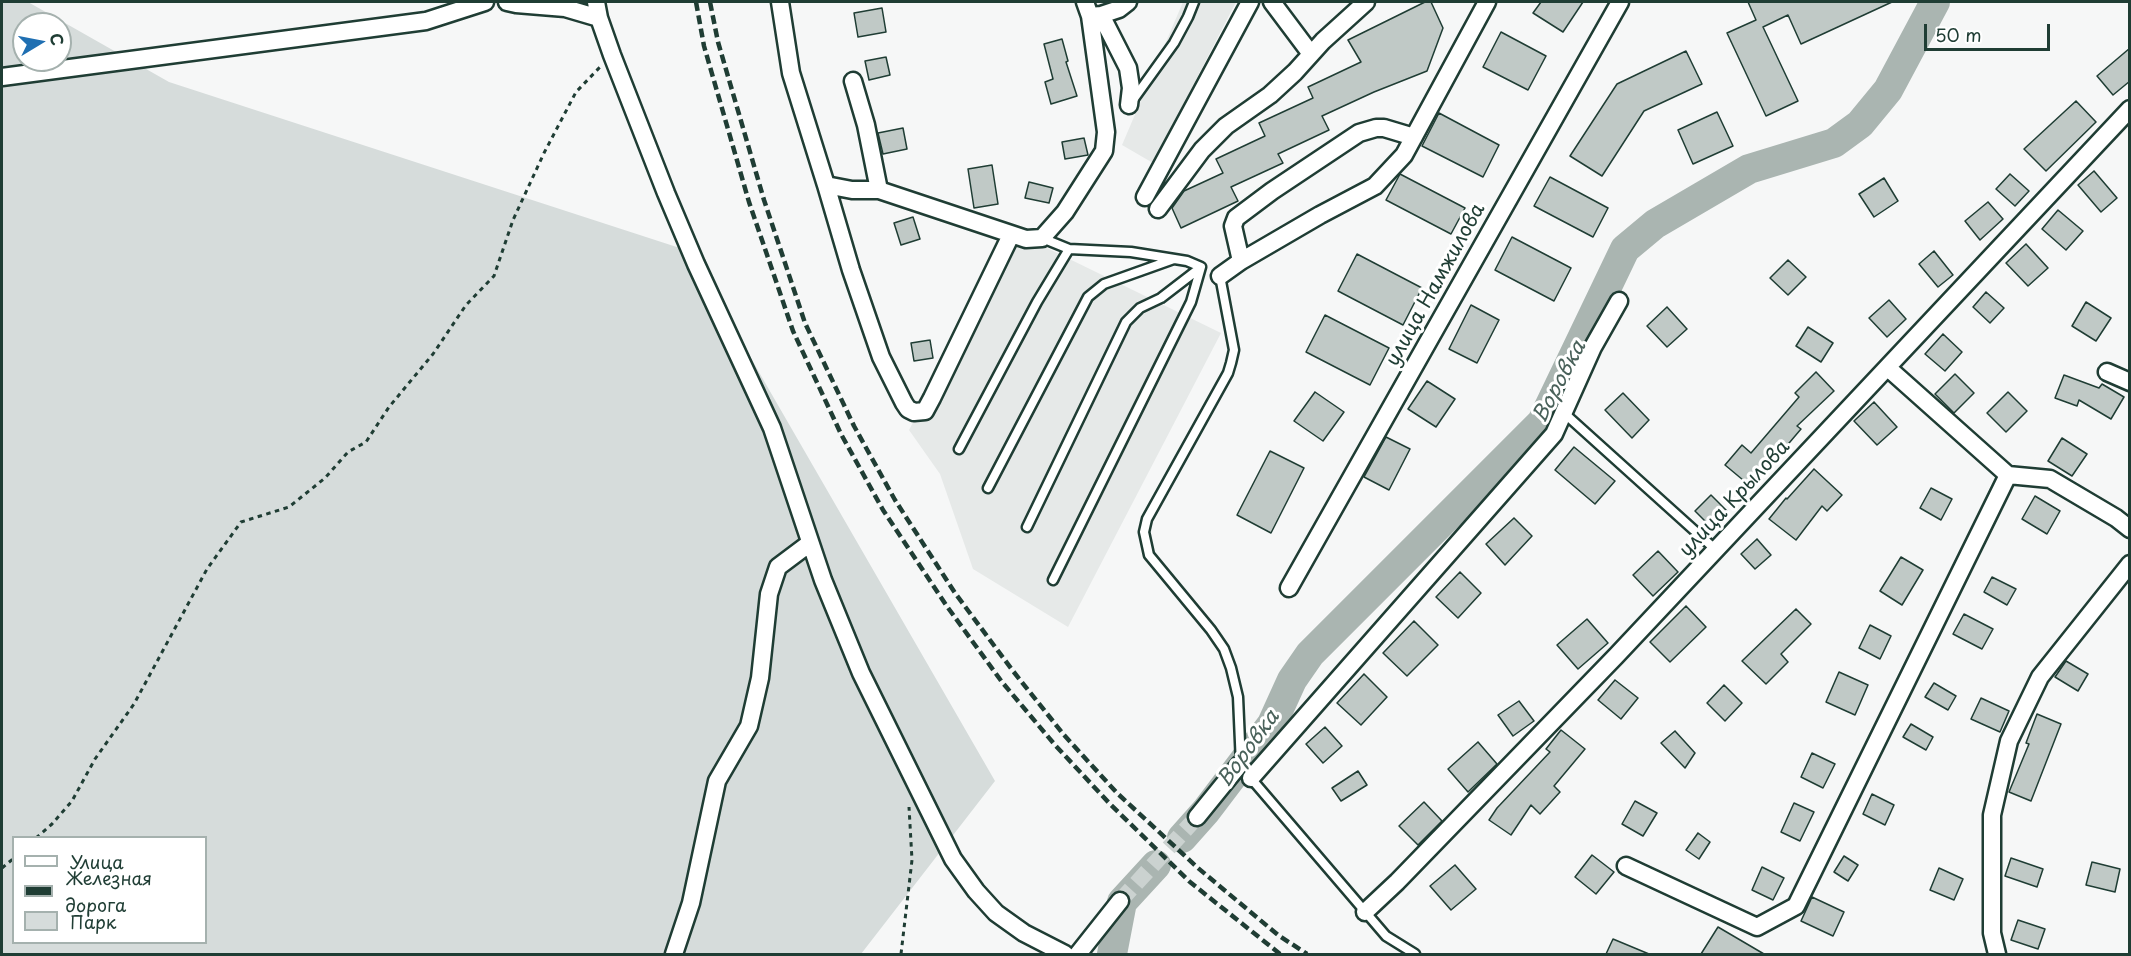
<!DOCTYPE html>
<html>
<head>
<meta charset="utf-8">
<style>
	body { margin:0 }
	#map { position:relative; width:2131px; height:956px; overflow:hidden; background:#f6f7f7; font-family:"Playpen Sans",sans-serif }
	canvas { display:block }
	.frame { position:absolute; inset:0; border:3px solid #1f3d34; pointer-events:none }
	.legend { position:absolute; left:12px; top:836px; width:195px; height:108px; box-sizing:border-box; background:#fff; border:2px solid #a5b1ae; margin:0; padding:8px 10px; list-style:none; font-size:18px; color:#1f3d34 }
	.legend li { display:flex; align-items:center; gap:12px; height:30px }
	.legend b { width:30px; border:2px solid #a5b1ae }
	.north { position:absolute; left:12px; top:12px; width:60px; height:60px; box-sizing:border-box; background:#fff; border:2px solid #a5b1ae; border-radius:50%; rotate:80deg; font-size:16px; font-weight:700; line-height:24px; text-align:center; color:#1f3d34 }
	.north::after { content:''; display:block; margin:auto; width:21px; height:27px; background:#1f6fb2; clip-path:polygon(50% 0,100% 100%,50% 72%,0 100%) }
	.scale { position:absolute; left:1924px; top:24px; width:126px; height:27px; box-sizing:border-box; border:3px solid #1f3d34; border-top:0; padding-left:8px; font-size:18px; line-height:21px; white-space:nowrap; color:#1f3d34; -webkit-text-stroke:4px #fff; paint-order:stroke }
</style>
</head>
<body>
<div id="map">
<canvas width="2131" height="956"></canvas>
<div class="frame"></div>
<ul class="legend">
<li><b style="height:8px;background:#fff"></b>Улица</li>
<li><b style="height:8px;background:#1f3d34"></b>Железная дорога</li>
<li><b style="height:16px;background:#d6dcdb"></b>Парк</li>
</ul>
<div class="north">С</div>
<div class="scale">50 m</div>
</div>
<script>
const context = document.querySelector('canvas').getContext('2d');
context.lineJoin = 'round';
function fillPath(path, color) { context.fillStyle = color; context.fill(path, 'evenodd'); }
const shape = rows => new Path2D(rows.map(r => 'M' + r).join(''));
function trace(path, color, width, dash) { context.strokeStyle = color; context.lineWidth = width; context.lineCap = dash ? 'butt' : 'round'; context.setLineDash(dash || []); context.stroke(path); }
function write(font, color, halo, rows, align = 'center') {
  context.font = font + ' "Playpen Sans",sans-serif'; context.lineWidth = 6; context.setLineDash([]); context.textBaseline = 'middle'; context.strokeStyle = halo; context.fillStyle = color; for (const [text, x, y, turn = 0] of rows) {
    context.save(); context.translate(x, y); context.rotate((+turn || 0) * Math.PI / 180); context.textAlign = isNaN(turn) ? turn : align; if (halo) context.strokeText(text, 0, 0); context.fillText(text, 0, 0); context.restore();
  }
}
fillPath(shape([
	[1183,2,1236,2,1153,163,1122,145],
	[1014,232,1221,333,1068,627,973,569,940,474,909,430]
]), '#e6e9e8');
fillPath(shape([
	[2,2,28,2,169,82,689,251,995,781,861,954,2,954],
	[24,24,60,24,60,60,24,60],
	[14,838,206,838,206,942,14,942]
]), '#d6dcdb');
trace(shape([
	[1182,838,1206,811,1272,724,1292,680,1310,654,1542,422,1625,249,1655,224,1749,169,1834,143,1860,124,1888,90,1935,2],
	[1112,954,1122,902,1156,865]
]), '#aab5b1', 30);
const building = shape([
	[1425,2,1431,2,1443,28,1427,71,1374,92,1322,116,1329,130,1278,154,1283,163,1231,187,1238,201,1181,228,1172,208,1184,191,1223,173,1216,159,1265,136,1259,123,1313,98,1308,87,1361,62,1348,40,1425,2],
	[1541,2,1583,2,1563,32,1533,13,1541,2],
	[1748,2,1892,2,1801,44,1788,15,1763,27,1798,101,1766,116,1727,33,1756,20,1748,2],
	[882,8,886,32,858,37,854,13,882,8],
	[1501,32,1546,56,1528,90,1483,67,1501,32],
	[1062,39,1068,61,1066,62,1077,96,1051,104,1045,82,1053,79,1044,44,1062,39],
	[2130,48,2130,81,2113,95,2097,76,2130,48],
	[1686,51,1702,84,1644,111,1602,176,1570,156,1617,84,1686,51],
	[886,57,890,75,869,80,865,61,886,57],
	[2076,101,2096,122,2046,171,2024,149,2076,101],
	[1717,112,1733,146,1693,164,1678,130,1717,112],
	[1439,113,1499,145,1483,177,1422,146,1439,113],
	[903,128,907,149,883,154,878,133,903,128],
	[1084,138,1088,155,1065,159,1062,142,1084,138],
	[992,165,998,204,974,208,968,169,992,165],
	[2094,171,2117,198,2101,212,2078,185,2094,171],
	[1400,174,1465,208,1451,234,1386,200,1400,174],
	[2010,174,2029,191,2015,206,1996,189,2010,174],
	[1550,177,1608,208,1593,237,1534,206,1550,177],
	[1884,178,1898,201,1874,217,1859,194,1884,178],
	[1029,182,1053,188,1049,203,1025,198,1029,182],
	[1988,202,2003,219,1980,240,1965,221,1988,202],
	[2058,210,2083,231,2066,250,2042,229,2058,210],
	[913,217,920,239,901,245,894,223,913,217],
	[1512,237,1571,268,1554,301,1495,270,1512,237],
	[2026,244,2048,268,2028,286,2006,263,2026,244],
	[1934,251,1953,275,1938,287,1919,264,1934,251],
	[1357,254,1422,288,1403,325,1338,291,1357,254],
	[1788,260,1806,277,1788,295,1770,278,1788,260],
	[1986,292,2004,308,1990,323,1973,307,1986,292],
	[1889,300,1906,319,1887,337,1869,318,1889,300],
	[2086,302,2111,318,2096,341,2072,326,2086,302],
	[1471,305,1499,320,1477,363,1449,349,1471,305],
	[1667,307,1687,329,1667,347,1647,326,1667,307],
	[1325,315,1389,348,1370,385,1306,352,1325,315],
	[1808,327,1833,343,1821,362,1796,346,1808,327],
	[1943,334,1962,352,1945,371,1925,354,1943,334],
	[930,340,933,358,914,361,911,343,930,340],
	[1816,372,1834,391,1797,426,1801,429,1784,449,1781,447,1749,485,1725,465,1742,445,1751,453,1799,397,1795,393,1816,372],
	[1955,374,1974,393,1954,413,1935,394,1955,374],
	[2064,375,2099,388,2102,384,2124,397,2111,419,2079,400,2077,406,2055,398,2064,375],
	[1427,381,1455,399,1436,427,1408,409,1427,381],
	[1315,392,1344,412,1323,441,1294,421,1315,392],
	[2008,392,2027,411,2006,432,1987,413,2008,392],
	[1623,393,1649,420,1632,438,1605,410,1623,393],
	[1874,402,1897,427,1877,445,1854,421,1874,402],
	[1386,437,1410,449,1389,490,1364,477,1386,437],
	[2062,438,2087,454,2072,476,2048,461,2062,438],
	[1574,447,1615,481,1595,504,1555,470,1574,447],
	[1270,451,1304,468,1271,533,1237,515,1270,451],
	[1814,469,1842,495,1827,511,1822,506,1796,540,1769,519,1786,498,1787,499,1814,469],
	[1931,488,1952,499,1941,520,1920,508,1931,488],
	[1711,495,1728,512,1712,528,1695,511,1711,495],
	[2035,496,2060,511,2047,534,2022,519,2035,496],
	[1514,518,1532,536,1505,565,1486,544,1514,518],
	[1757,539,1771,555,1755,569,1741,554,1757,539],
	[1658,551,1678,572,1653,596,1633,575,1658,551],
	[1901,557,1923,570,1902,605,1880,591,1901,557],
	[1460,572,1481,593,1458,618,1436,597,1460,572],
	[1992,577,2016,589,2007,605,1984,592,1992,577],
	[1686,606,1706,627,1670,662,1650,642,1686,606],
	[1796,609,1811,624,1781,654,1788,662,1766,684,1742,661,1796,609],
	[1964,614,1993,629,1982,649,1953,634,1964,614],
	[1587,619,1608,643,1578,669,1557,645,1587,619],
	[1414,621,1438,645,1407,676,1383,653,1414,621],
	[1870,625,1891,636,1880,659,1859,648,1870,625],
	[2066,661,2088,674,2078,691,2055,677,2066,661],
	[1839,672,1868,685,1855,715,1826,702,1839,672],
	[1364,674,1387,697,1361,725,1337,703,1364,674],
	[1615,680,1638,698,1621,719,1598,700,1615,680],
	[1934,683,1956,696,1948,710,1925,697,1934,683],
	[1724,685,1742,703,1725,721,1707,703,1724,685],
	[1981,698,2009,711,2000,732,1971,719,1981,698],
	[1519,701,1534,721,1513,736,1498,715,1519,701],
	[2037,714,2061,724,2031,801,2009,792,2029,744,2026,743,2037,714],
	[1911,724,1933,737,1926,750,1903,737,1911,724],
	[1325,727,1342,746,1323,763,1306,744,1325,727],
	[1561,730,1585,749,1554,786,1560,792,1540,814,1531,805,1511,835,1489,820,1497,808,1550,752,1546,749,1561,730],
	[1675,731,1695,753,1685,768,1661,743,1675,731],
	[1478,742,1497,764,1468,792,1448,769,1478,742],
	[1812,753,1835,764,1823,788,1801,777,1812,753],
	[1358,771,1367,785,1341,801,1332,788,1358,771],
	[1872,794,1894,805,1885,825,1863,814,1872,794],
	[1635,801,1657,813,1643,836,1622,824,1635,801],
	[1424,802,1442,821,1418,845,1399,826,1424,802],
	[1794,803,1814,812,1800,841,1781,832,1794,803],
	[1698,833,1710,842,1699,859,1686,850,1698,833],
	[1592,855,1614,872,1596,894,1575,877,1592,855],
	[1844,856,1858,865,1848,881,1834,872,1844,856],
	[2011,858,2043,869,2037,887,2005,876,2011,858],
	[2092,862,2120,869,2115,892,2086,885,2092,862],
	[1455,865,1476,889,1451,910,1430,886,1455,865],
	[1762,867,1784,878,1773,900,1752,890,1762,867],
	[1939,868,1963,879,1954,900,1930,890,1939,868],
	[1812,897,1844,912,1833,936,1801,921,1812,897],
	[2018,920,2045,929,2038,949,2011,940,2018,920],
	[1718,927,1764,954,1701,954,1718,927],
	[1613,939,1649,954,1606,954,1613,939]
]);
fillPath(building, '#c0c9c6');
trace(building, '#1f3d34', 1.5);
trace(shape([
	[1120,901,1197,817]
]), '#cbd2d0', 16, [16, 8]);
const service = shape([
	[1133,100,1174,43,1188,17,1194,2],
	[1042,238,1069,249,1131,252,1187,261,1201,267],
	[1220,276,1234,350,1231,363,1228,373,1147,519,1144,532,1149,555,1211,630,1224,649,1231,668,1238,697,1241,765],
	[1564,413,1716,550],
	[959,449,1037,302,1069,249],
	[988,488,1088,297,1104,284,1174,259],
	[1027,527,1126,322,1140,308,1161,298,1200,268],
	[1053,580,1191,302,1201,267],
	[1249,776,1386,936,1415,954]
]);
const minor = shape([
	[507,2,516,4,565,8,599,18],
	[596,2,599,18,612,55,666,193,696,264,772,428,823,580,861,673,953,859,976,891,996,913,1024,933,1065,954],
	[780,2,791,73,826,185,852,190,879,190,1026,239,1042,238,1065,212,1104,151,1106,132,1090,16,1085,2],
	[1272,2,1311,54],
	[1101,15,1128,68,1131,88,1129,105],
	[1091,16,1101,15,1119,9,1128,2],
	[2,77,426,21,485,2],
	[853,81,866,125,879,190],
	[826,185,851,270,881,357,904,403,908,409,914,412,925,411,932,398,1011,235],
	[1145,197,1250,2],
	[1158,209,1202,150,1226,126,1270,95,1295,72,1323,41,1366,2],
	[1241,261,1233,226,1236,218,1272,191,1359,133,1376,128,1384,128,1414,137],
	[1220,276,1241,261,1320,215,1375,186,1404,155,1487,2],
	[1888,368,2008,475,2050,479,2116,518,2130,529],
	[2107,372,2130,382],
	[1289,588,1620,2],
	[1251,778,1554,434,1593,347,1619,301],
	[1197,817,1240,764],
	[1626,866,1757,927,1796,906,2008,475],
	[1365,912,1397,882,1616,656,2130,109],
	[674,954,691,903,717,781,749,726,760,678,769,594,778,567,810,543],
	[1078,954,1120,901],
	[1997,954,1992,933,1992,815,2009,741,2040,677,2130,564]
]);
trace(service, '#1f3d34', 13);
trace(minor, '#1f3d34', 21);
trace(shape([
	[36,838,52,824,72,801,95,759,134,704,207,569,241,522,289,507,325,478,348,452,366,442,389,407,433,354,466,305,494,276,513,220,544,153,576,92,600,67],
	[2,868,14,858],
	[901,954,912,860,909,807]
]), '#1f3d34', 3, [4.5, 4.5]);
trace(service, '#fff', 8);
trace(minor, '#fff', 16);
trace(shape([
	[696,2,704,46,749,202,793,331,841,434,883,510,946,605,1002,682,1055,745,1110,804,1190,882,1280,954],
	[710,2,718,42,764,200,805,323,854,426,895,500,955,593,1013,671,1064,735,1117,793,1198,868,1278,935,1307,954]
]), '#1f3d34', 4.5, [9, 4.5]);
write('20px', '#1f3d34', '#fff', [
	["улица Намжилова",1436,285,-61],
	["улица Крылова",1735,499,-47]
]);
write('italic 21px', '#49615a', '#fff', [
	["Воровка",1560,382,-62],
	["Воровка",1249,749,-54]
]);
</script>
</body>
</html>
